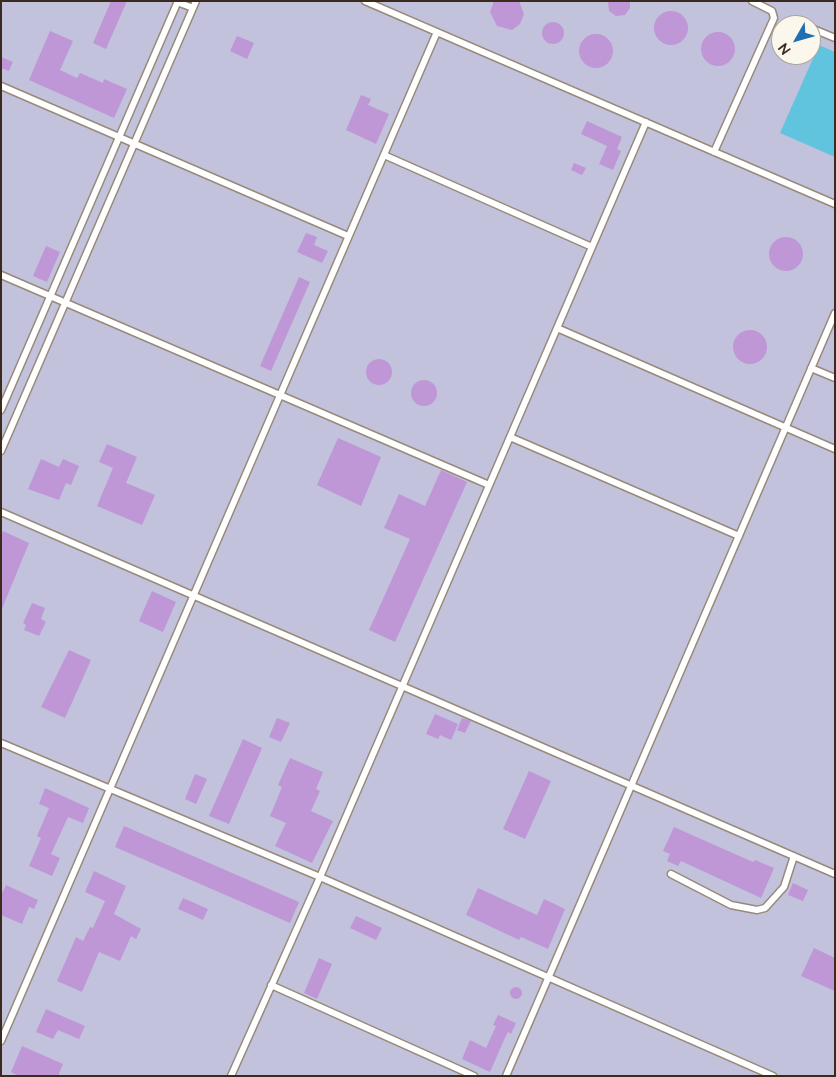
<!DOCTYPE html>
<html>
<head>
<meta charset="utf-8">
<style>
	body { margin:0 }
	#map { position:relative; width:836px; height:1077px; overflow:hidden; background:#f4ead3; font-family:"Architects Daughter",sans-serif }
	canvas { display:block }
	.frame { position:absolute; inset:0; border:2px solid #3b2a1e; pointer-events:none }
	.north { position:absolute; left:771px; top:15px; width:50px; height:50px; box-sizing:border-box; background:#fbf7ec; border:1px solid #aea59a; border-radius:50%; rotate:232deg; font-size:14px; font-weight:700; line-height:20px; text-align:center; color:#3b2a1e }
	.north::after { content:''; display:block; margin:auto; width:18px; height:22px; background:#1f6fb2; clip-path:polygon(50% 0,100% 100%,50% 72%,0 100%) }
</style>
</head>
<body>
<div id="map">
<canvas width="836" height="1077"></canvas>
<div class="frame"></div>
<div class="north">N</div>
</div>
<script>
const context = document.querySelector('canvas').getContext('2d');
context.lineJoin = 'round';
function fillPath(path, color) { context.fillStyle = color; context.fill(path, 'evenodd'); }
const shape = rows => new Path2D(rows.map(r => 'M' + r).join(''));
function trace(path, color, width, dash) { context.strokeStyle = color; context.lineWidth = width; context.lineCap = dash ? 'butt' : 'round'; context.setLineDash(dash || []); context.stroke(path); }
fillPath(shape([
	[1,1,835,1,835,1076,1,1076],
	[781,25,811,25,811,55,781,55]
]), '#c2c2dc');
fillPath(shape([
	[819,45,835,52,835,157,780,133]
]), '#60c4de');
fillPath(shape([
	[111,1,127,1,106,49,93,43],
	[494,1,519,1,524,14,520,24,512,30,497,26,490,12],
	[608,1,630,1,630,8,625,15,616,16,609,11],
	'654 28a17 17 0 1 1 34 0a17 17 0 1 1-34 0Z',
	'542 33a11 11 0 1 1 22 0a11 11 0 1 1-22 0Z',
	[50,31,73,41,60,70,77,78,80,73,103,83,104,79,127,89,114,118,29,80],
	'701 49a17 17 0 1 1 34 0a17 17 0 1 1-34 0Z',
	'579 51a17 17 0 1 1 34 0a17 17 0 1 1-34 0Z',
	[237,36,254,43,247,59,230,51],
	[1,57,13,62,9,71,1,68],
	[361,95,371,99,368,105,389,114,376,144,346,130],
	[587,121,622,137,617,149,621,151,613,170,599,164,607,146,581,134],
	[574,163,586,168,582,175,571,170],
	[306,233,317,237,314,245,328,251,322,263,297,252],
	'769 254a17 17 0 1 1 34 0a17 17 0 1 1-34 0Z',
	[46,246,60,252,47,282,33,276],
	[299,277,310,282,271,371,260,366],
	'733 347a17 17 0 1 1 34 0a17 17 0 1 1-34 0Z',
	'366 372a13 13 0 1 1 26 0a13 13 0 1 1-26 0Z',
	'411 393a13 13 0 1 1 26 0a13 13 0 1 1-26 0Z',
	[338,438,381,457,361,506,317,485],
	[107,444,137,457,126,483,155,495,142,525,97,506,113,468,99,462],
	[41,459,59,467,63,459,79,466,71,485,66,483,59,500,28,489],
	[441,470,467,482,395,642,369,630,410,539,384,528,399,494,425,506],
	[3,531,29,543,1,611,1,536],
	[152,591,176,602,163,632,139,621],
	[32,603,45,608,41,619,46,622,39,636,24,630,26,625,23,623],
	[69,650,91,660,65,718,41,707],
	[435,714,458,724,451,740,440,735,438,739,426,734],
	[277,718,290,723,281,742,269,737],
	[462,718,471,721,465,733,457,730],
	[243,739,262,748,229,824,209,816],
	[290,758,323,772,316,789,320,791,311,811,333,821,312,863,275,846,286,823,270,816,282,787,278,785],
	[529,771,551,781,525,839,503,829],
	[195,774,207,779,196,804,185,799],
	[45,788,89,808,83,823,68,817,51,854,60,858,52,876,29,866,41,838,37,836,49,808,39,804],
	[124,826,299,902,290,923,115,847],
	[674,827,753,862,755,860,774,868,761,898,681,861,678,866,667,861,670,854,663,851],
	[94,871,126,886,114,914,141,929,136,939,131,936,120,961,99,952,82,992,57,981,76,937,83,941,90,927,93,928,105,901,85,892],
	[793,883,808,890,803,901,788,895],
	[6,885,38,900,34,909,29,907,22,924,1,915,1,895],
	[478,888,537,915,544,899,565,909,548,949,521,937,519,940,466,915],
	[183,898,208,909,203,920,178,909],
	[356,916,382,928,376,940,350,928],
	[814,948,835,958,835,991,801,976],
	[319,958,332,964,317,999,304,993],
	'510 993a6 6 0 1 1 12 0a6 6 0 1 1-12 0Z',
	[46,1009,85,1026,79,1039,58,1030,53,1039,36,1032],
	[498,1015,516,1023,511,1034,508,1032,504,1040,490,1072,462,1059,470,1040,486,1048,496,1026,493,1025],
	[22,1046,63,1064,58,1076,19,1076,11,1072]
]), '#bf97d7');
const lane = shape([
	[365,1,835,204],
	[177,2,193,8],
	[799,23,803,25],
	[811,28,835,38],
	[1,86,348,236],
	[714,152,774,18,772,11,752,1],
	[384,155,592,247],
	[1,275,489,485],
	[557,328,835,449],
	[811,368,835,378],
	[1,410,178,1],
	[510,437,739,536],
	[1,451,196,1],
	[1,512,835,874],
	[1,743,320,877,773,1076],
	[671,874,731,905,757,910,765,908,784,887,794,856],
	[271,985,474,1076],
	[1,1041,437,32],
	[231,1076,320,877,646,122],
	[506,1076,835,313]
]);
trace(lane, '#988a78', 9);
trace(lane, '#fff', 6);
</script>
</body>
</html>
